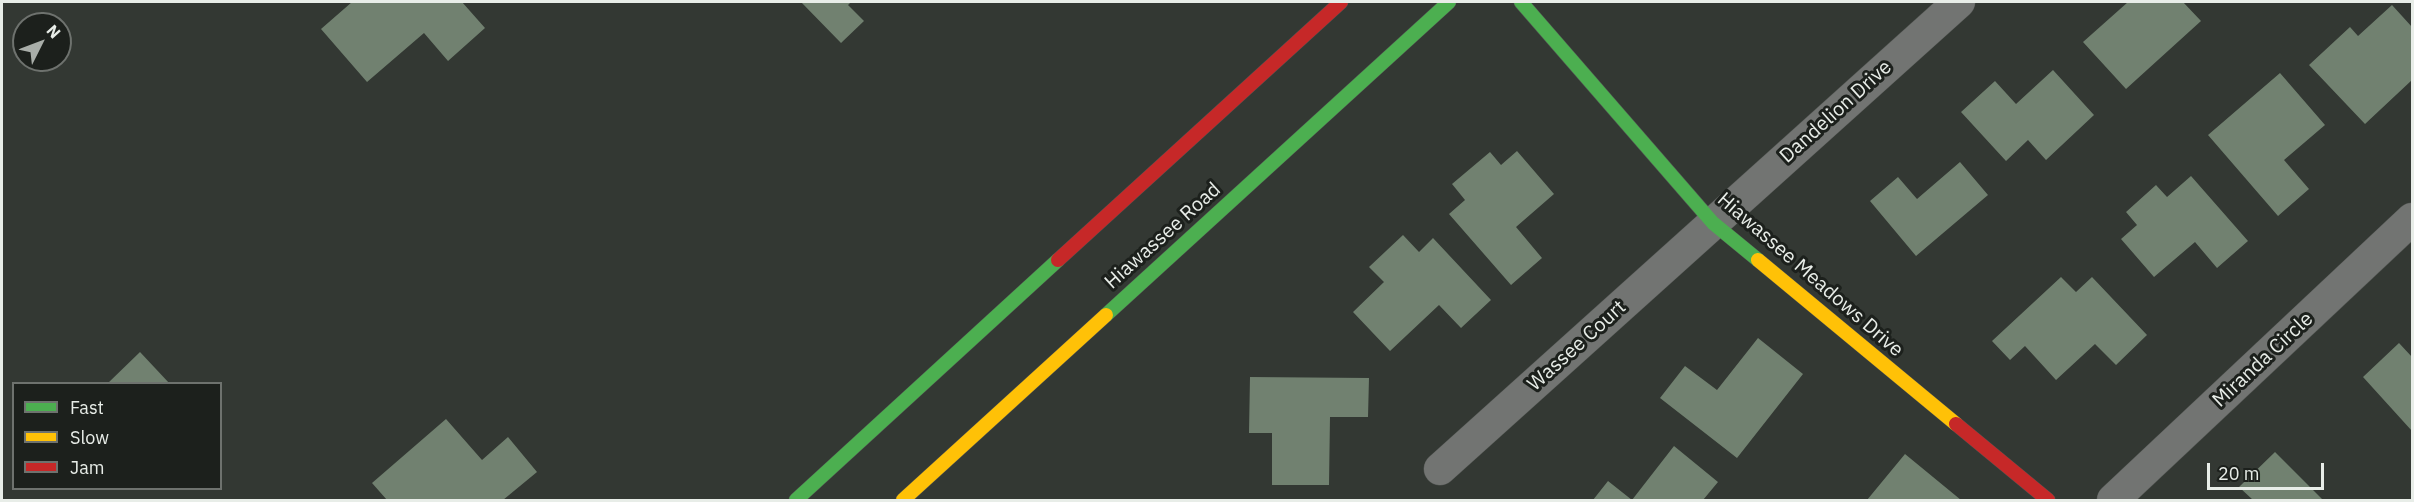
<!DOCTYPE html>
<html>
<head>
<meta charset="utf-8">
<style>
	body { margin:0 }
	#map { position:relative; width:2414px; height:502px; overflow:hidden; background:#333833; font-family:"IBM Plex Sans",sans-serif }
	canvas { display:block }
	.frame { position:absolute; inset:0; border:3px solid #e8ede8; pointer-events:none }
	.legend { position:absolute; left:12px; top:382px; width:210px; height:108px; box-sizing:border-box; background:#1c201c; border:2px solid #6e726e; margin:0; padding:8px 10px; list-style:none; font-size:18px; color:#e8ede8 }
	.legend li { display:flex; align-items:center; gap:12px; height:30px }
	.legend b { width:30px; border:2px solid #6e726e }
	.north { position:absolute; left:12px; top:12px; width:60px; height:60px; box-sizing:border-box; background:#1c201c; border:2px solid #6e726e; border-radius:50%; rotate:48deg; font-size:16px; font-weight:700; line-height:24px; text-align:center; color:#e8ede8 }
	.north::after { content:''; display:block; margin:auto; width:21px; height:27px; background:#a9aea9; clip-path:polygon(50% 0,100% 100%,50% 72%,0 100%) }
	.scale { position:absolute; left:2207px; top:463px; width:117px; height:27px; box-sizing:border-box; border:3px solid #e8ede8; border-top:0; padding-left:8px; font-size:18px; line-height:21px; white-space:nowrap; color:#e8ede8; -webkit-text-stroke:4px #1c201c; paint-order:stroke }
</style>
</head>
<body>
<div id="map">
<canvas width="2414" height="502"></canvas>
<div class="frame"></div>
<ul class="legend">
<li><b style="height:8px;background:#4caf50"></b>Fast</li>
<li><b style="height:8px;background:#ffc107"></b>Slow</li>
<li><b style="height:8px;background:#c62828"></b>Jam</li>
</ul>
<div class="north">N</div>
<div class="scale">20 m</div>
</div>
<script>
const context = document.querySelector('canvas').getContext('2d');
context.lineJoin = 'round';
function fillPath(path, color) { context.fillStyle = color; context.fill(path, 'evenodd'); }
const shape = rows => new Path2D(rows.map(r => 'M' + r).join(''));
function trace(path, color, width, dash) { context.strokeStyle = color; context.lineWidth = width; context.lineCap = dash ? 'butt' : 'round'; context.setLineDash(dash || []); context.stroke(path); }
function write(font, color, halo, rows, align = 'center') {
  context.font = font + ' "IBM Plex Sans",sans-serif'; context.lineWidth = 6; context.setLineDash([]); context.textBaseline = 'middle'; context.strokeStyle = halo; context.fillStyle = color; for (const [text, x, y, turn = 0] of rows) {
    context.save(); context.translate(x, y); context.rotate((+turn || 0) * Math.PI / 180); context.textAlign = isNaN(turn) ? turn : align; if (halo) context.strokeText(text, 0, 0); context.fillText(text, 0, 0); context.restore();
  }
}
fillPath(shape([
	[352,2,462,2,485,28,448,61,424,33,367,82,321,29],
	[801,2,851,2,848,5,864,21,841,43],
	[2128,2,2183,2,2201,21,2126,89,2083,42],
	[2392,5,2412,27,2412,80,2365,124,2309,65,2350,27,2358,36],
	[2053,70,2094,115,2046,160,2028,140,2006,161,1961,112,1995,81,2016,104],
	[2280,73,2325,125,2284,160,2309,189,2278,216,2208,135],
	[1517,151,1554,194,1516,227,1542,258,1511,285,1449,214,1465,200,1452,184,1490,152,1501,165],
	[1960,162,1988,195,1916,256,1870,201,1898,177,1917,199],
	[2191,176,2248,241,2217,268,2195,242,2154,277,2121,239,2137,225,2126,212,2156,185,2167,197],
	[1403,235,1419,252,1433,238,1491,300,1461,328,1439,305,1390,351,1353,312,1384,282,1369,267],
	[2061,277,2076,292,2092,277,2147,335,2116,365,2095,344,2056,380,2025,346,2010,360,1992,341],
	[1758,338,1803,374,1737,458,1660,398,1685,366,1717,390],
	[2399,343,2412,357,2412,431,2363,377],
	[140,352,170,384,107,384],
	[1250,377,1369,378,1368,417,1330,417,1329,485,1272,485,1272,433,1249,433],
	[446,419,482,460,508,437,537,472,503,500,387,500,372,483],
	[1674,446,1718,482,1703,500,1593,500,1608,481,1632,500],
	[2275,452,2323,500,2253,500,2239,487],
	[1905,454,1961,500,1867,500]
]), '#718170');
const street = shape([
	[1440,469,1959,2],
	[2113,500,2412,219]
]);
const fast = shape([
	[1521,2,1713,223,1758,260],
	[1106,315,1449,2],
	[796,500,1058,260]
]);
const slow = shape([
	[1758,260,1956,424],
	[903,500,1106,315]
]);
const jam = shape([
	[1058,260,1341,2],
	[1956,424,2048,500]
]);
trace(street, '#515451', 33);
trace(fast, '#515451', 15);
trace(slow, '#515451', 15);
trace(jam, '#515451', 15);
trace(street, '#727472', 32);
trace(fast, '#4caf50', 14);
trace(slow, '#ffc107', 14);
trace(jam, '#c62828', 14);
write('20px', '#e8ede8', '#1c201c', [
	["Dandelion Drive",1836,112,-42],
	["Hiawassee Road",1163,236,-42],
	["Hiawassee Meadows Drive",1810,275,41],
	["Wassee Court",1577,346,-42],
	["Miranda Circle",2263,360,-43]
]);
</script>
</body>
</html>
